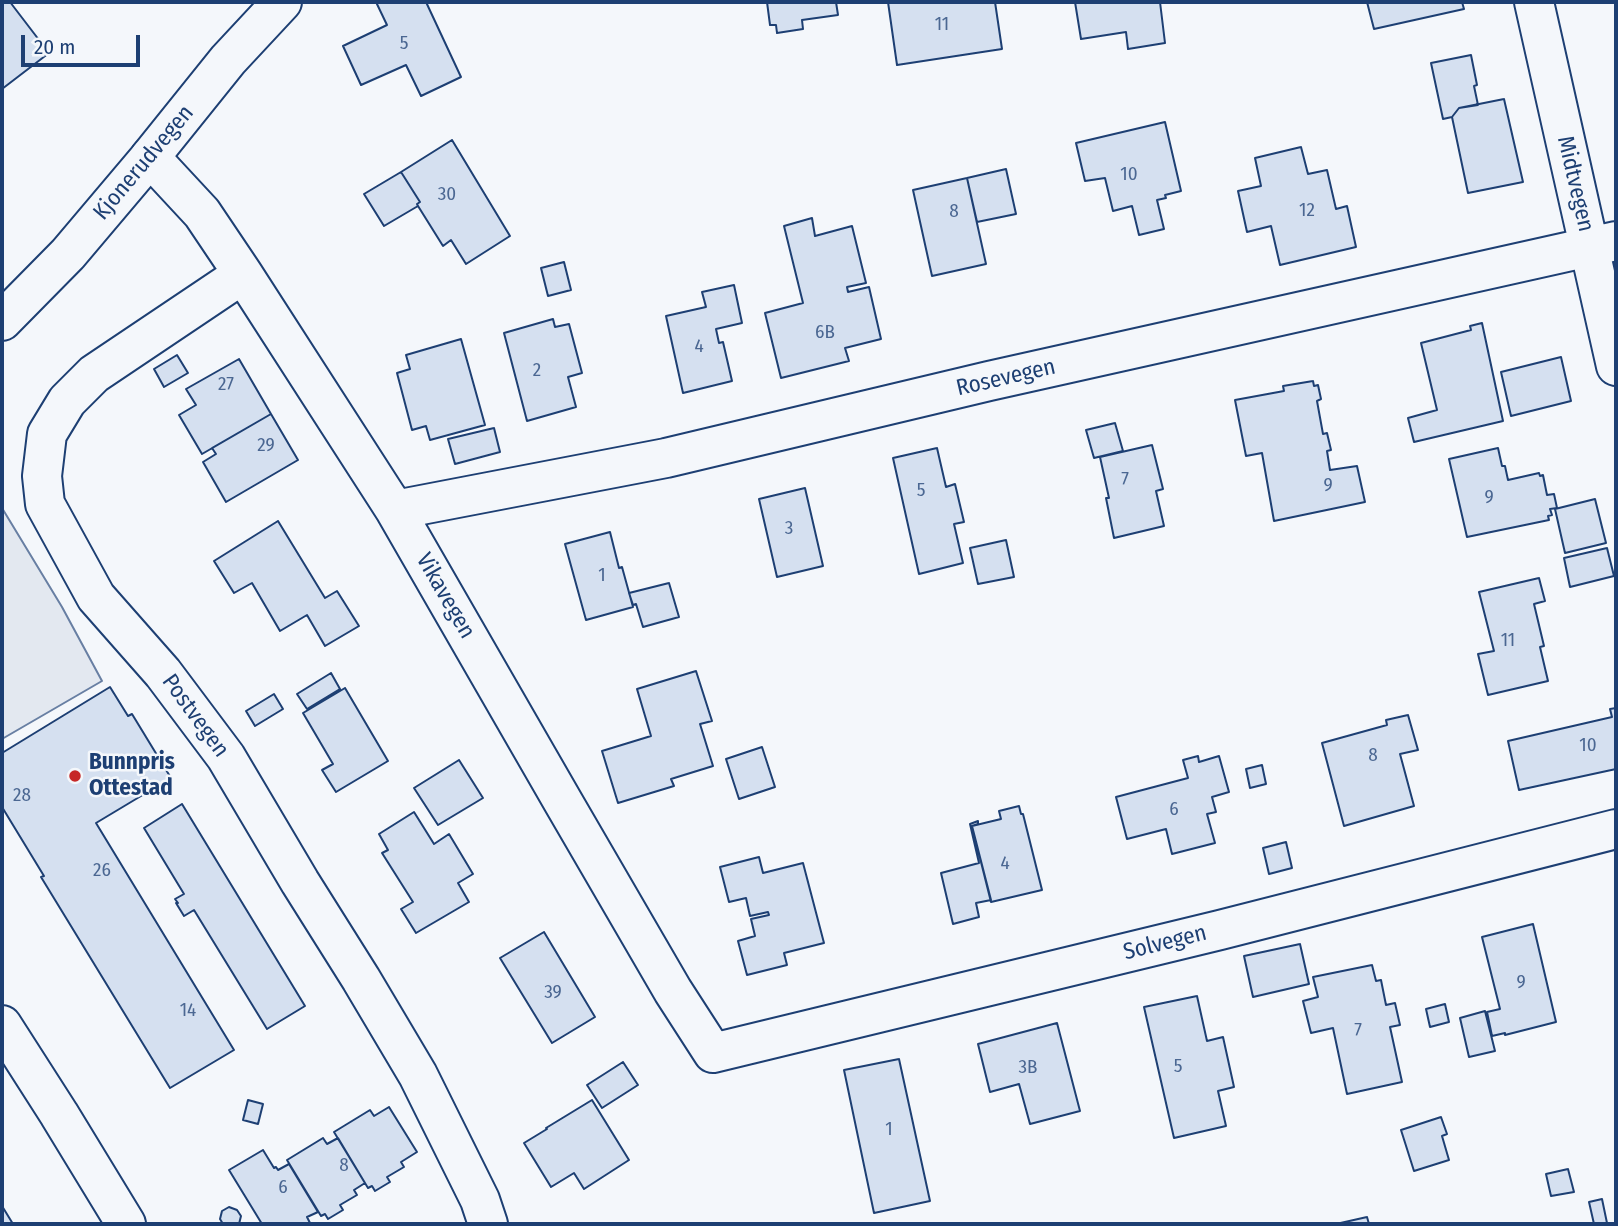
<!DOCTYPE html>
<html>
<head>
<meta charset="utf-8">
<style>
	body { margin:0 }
	#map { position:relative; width:1618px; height:1226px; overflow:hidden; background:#f4f7fb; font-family:"Fira Sans Condensed",sans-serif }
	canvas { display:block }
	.frame { position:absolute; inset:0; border:4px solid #1d3f73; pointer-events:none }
	.scale { position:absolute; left:21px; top:35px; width:119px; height:32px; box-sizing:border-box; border:4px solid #1d3f73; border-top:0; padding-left:9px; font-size:21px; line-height:24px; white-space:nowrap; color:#1d3f73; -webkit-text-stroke:5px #f4f7fb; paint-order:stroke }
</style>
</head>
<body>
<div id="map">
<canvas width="1618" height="1226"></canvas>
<div class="frame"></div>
<div class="scale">20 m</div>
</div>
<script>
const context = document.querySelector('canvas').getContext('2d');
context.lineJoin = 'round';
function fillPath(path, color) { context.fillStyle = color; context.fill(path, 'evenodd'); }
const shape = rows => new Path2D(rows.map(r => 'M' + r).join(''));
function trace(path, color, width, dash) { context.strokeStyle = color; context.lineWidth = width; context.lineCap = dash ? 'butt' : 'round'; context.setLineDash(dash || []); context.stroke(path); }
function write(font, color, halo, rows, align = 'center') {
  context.font = font + ' "Fira Sans Condensed",sans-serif'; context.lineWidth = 5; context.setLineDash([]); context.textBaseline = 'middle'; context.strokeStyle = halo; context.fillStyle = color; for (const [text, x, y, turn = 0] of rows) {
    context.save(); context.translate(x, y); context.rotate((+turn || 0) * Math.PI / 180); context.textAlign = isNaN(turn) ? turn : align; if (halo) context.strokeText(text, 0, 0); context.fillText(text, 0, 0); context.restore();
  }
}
const parking = shape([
	[2,508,62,607,102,681,2,739,2,508]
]);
fillPath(parking, '#e3e8f0');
trace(parking, '#687fa3', 2);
const building = shape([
	[2,2,10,2,49,53,2,89,2,2],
	[376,2,426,2,461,77,421,96,406,65,361,85,343,46,387,25,376,2],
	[767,2,836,2,838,15,802,20,803,29,777,33,776,25,770,25,767,2],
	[888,2,995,2,1002,49,897,65,888,2],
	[1075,2,1160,2,1165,43,1128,49,1126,32,1081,39,1075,2],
	[1367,2,1462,2,1464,9,1374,29,1367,2],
	[1471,55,1477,85,1474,86,1478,105,1459,108,1452,117,1443,119,1431,63,1471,55],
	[1504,99,1523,182,1468,193,1452,117,1459,108,1504,99],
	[1165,122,1181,191,1165,195,1166,198,1157,200,1164,229,1139,235,1132,206,1113,211,1105,178,1085,181,1076,143,1165,122],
	[452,140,510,236,466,264,451,240,443,246,418,206,417,204,420,202,401,172,452,140],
	[1301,147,1308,174,1327,170,1336,209,1347,206,1356,247,1280,265,1271,226,1247,232,1238,191,1261,186,1255,158,1301,147],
	[1006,169,1016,214,977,222,967,178,1006,169],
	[401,172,420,202,417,204,418,206,384,226,364,194,401,172],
	[967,178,986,264,932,276,913,190,967,178],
	[812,218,815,236,852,226,866,283,847,287,848,292,869,287,881,339,845,348,849,361,781,378,765,313,803,303,784,226,812,218],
	[564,262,571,290,548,296,541,268,564,262],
	[734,285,742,323,716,329,719,343,723,342,732,381,683,393,666,316,706,307,702,292,734,285],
	[553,319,555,327,569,324,582,373,568,377,576,407,527,421,504,333,553,319],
	[1482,323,1503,421,1414,442,1408,418,1437,410,1421,343,1471,330,1470,326,1482,323],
	[461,339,485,425,430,440,426,426,412,430,397,373,410,369,406,355,461,339],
	[177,355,188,373,164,387,154,369,177,355],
	[1561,357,1571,401,1511,416,1501,372,1561,357],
	[239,359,271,414,202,454,179,415,196,405,186,389,239,359],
	[1313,381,1314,386,1318,385,1321,399,1317,401,1323,434,1327,433,1331,450,1327,451,1330,470,1357,466,1365,502,1274,521,1262,453,1246,456,1235,400,1284,391,1283,386,1313,381],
	[271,414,298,460,226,502,203,462,216,454,212,448,271,414],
	[1115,423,1123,451,1094,458,1086,430,1115,423],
	[494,428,500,452,455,464,448,439,494,428],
	[1152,445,1163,489,1156,491,1164,526,1114,538,1106,498,1109,498,1100,457,1152,445],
	[937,448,946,487,955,484,964,522,954,524,963,563,919,574,893,458,937,448],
	[1498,448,1502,466,1505,466,1508,480,1539,473,1540,476,1543,475,1547,495,1554,494,1557,508,1550,509,1552,515,1548,516,1549,520,1467,537,1449,459,1498,448],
	[805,488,823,566,777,577,759,499,805,488],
	[1595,499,1606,543,1565,553,1555,509,1595,499],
	[278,521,325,598,337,591,359,626,325,646,307,615,280,631,252,583,234,593,214,561,278,521],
	[610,532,619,568,622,567,633,607,586,620,565,544,610,532],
	[1006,540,1014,577,978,584,970,548,1006,540],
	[1607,548,1614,576,1570,587,1564,558,1607,548],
	[1539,578,1545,601,1534,604,1544,646,1540,647,1548,681,1488,695,1478,654,1494,651,1479,592,1539,578],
	[669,583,679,617,643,627,636,604,633,605,629,593,669,583],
	[696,671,712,721,700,724,713,766,671,779,674,786,618,803,602,751,651,736,637,689,696,671],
	[331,673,340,689,307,709,297,694,331,673],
	[110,687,128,716,132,714,171,778,96,823,234,1050,170,1088,41,877,44,876,2,807,2,753,110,687],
	[345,688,388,761,336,792,322,770,333,764,303,713,345,688],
	[274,694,283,709,255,726,246,711,274,694],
	[1616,708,1616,769,1519,790,1508,741,1612,717,1610,709,1616,708],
	[1408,715,1418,750,1400,754,1414,806,1344,826,1322,743,1387,725,1386,720,1408,715],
	[762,747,775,787,739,799,726,759,762,747],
	[1198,756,1199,762,1219,756,1229,792,1212,797,1216,812,1207,814,1215,843,1172,854,1166,829,1127,839,1116,797,1188,778,1183,760,1198,756],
	[459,760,483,798,438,825,414,788,459,760],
	[1262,765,1266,784,1250,788,1246,769,1262,765],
	[182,804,305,1006,267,1029,194,910,184,916,176,903,178,903,175,899,184,894,144,828,182,804],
	[1019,806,1021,814,1023,814,1042,890,991,902,972,826,1001,819,999,811,1019,806],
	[414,812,434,844,449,834,473,874,458,883,469,902,416,933,401,909,413,902,382,853,388,850,379,834,414,812],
	[978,821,978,824,972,826,991,900,976,903,979,917,953,924,941,873,979,863,970,824,978,821],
	[1286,842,1292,868,1269,874,1263,848,1286,842],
	[759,857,763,873,803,863,824,943,784,953,787,965,747,975,738,941,755,936,751,919,769,915,768,912,750,916,746,898,729,902,720,867,759,857],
	[1533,924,1556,1022,1505,1035,1505,1033,1492,1036,1487,1012,1500,1009,1482,937,1533,924],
	[544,932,595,1017,552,1043,500,958,544,932],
	[1300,944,1309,984,1253,997,1244,956,1300,944],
	[1372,965,1376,981,1381,980,1386,1005,1395,1003,1400,1025,1390,1027,1402,1082,1347,1094,1333,1028,1311,1033,1303,1001,1318,997,1313,977,1372,965],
	[1197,996,1207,1041,1223,1037,1234,1087,1218,1091,1226,1126,1174,1138,1144,1007,1197,996],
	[1445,1004,1449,1022,1430,1027,1426,1009,1445,1004],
	[1485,1011,1495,1051,1469,1057,1460,1018,1485,1011],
	[1057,1023,1080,1111,1030,1124,1019,1084,990,1092,978,1044,1057,1023],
	[899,1059,930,1201,874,1213,844,1070,899,1059],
	[623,1062,638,1085,602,1108,587,1085,623,1062],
	[248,1100,263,1104,258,1124,243,1120,248,1100],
	[592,1100,629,1160,584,1189,574,1173,551,1187,524,1143,547,1129,546,1128,592,1100],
	[389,1107,417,1152,401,1162,404,1167,387,1177,390,1182,375,1191,372,1186,368,1188,334,1132,370,1110,374,1116,389,1107],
	[1441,1117,1447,1134,1442,1136,1449,1160,1414,1171,1401,1130,1441,1117],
	[323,1138,327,1144,338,1138,365,1183,354,1190,357,1195,340,1205,343,1210,328,1219,325,1214,321,1216,287,1160,323,1138],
	[263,1150,274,1168,276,1167,278,1170,289,1164,318,1212,307,1217,310,1223,262,1224,229,1170,263,1150],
	[1568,1169,1574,1192,1551,1196,1546,1174,1568,1169],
	[1602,1199,1607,1223,1594,1224,1589,1202,1602,1199],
	[2,1206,13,1224,2,1224,2,1206],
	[229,1207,237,1210,241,1216,239,1224,223,1224,220,1219,222,1211,229,1207],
	[1367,1217,1369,1224,1336,1224,1367,1217]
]);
fillPath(building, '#d5e0f0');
trace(building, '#1d3f73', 2);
const minor = shape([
	[1534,2,1616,366],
	[150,157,202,213,243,274,395,510,562,800,673,991,713,1053,1220,930,1616,829],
	[243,274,94,374,67,401,47,434,42,476,45,504,96,597,163,673,226,757,300,882,361,979,418,1075,480,1200,488,1224],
	[395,510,666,458,989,381,1616,241],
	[2,1025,59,1114,126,1224]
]);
const major = shape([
	[2,321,68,254,150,157,228,60,282,2]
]);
trace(minor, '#1d3f73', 42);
trace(major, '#1d3f73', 42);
trace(minor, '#f4f7fb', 38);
trace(major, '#f4f7fb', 38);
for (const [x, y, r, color] of [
	[75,776,7,"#c62828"]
]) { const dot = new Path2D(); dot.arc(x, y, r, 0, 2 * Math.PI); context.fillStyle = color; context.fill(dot); trace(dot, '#f4f7fb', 2.5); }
write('19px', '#4b6792', null, [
	["11",942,25],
	["5",404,44],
	["10",1129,175],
	["30",447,195],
	["12",1307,211],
	["8",954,212],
	["6B",825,333],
	["4",699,347],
	["2",537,371],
	["27",226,385],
	["29",266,446],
	["7",1125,480],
	["9",1328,486],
	["5",921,491],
	["9",1489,498],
	["3",789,529],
	["1",602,576],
	["11",1508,641],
	["10",1588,746],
	["8",1373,756],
	["28",22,796],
	["6",1174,810],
	["4",1005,864],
	["26",102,871],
	["9",1521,983],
	["39",553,993],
	["14",188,1011],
	["7",1358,1031],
	["5",1178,1067],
	["3B",1028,1068],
	["1",889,1130],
	["8",344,1166],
	["6",283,1188]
]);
write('23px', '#1d3f73', '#f4f7fb', [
	["Kjonerudvegen",144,163,-50],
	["Midtvegen",1575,184,77],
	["Rosevegen",1006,378,-13],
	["Vikavegen",445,596,60],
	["Postvegen",195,716,54],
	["Solvegen",1165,943,-14]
]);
write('bold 23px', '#1d3f73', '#f4f7fb', [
	["Bunnpris",89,763],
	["Ottestad",89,789]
], 'left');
</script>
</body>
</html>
